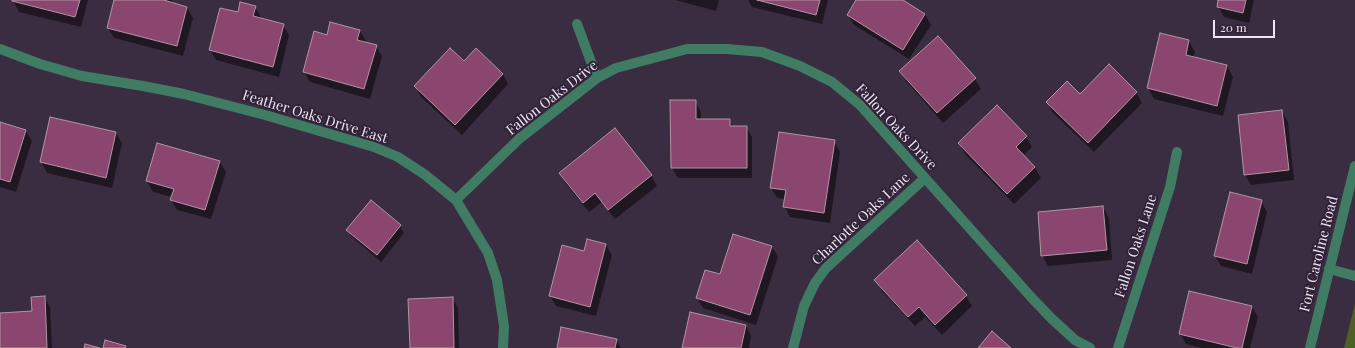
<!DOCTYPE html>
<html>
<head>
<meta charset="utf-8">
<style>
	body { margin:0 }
	#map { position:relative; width:1355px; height:348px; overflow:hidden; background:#3b2d41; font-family:"Playfair Display",serif }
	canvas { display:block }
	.scale { position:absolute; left:1213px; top:20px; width:62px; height:18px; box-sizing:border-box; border:2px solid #eee5f3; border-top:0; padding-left:5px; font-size:12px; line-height:14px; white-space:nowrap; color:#eee5f3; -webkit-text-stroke:3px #312337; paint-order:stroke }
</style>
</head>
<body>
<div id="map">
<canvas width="1355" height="348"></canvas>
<div class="scale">20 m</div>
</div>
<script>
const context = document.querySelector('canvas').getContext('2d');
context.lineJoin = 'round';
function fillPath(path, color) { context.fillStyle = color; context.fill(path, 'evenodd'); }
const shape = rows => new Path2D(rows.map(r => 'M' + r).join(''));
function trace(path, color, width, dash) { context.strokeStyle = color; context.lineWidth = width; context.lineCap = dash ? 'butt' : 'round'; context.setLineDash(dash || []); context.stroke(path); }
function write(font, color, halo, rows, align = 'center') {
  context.font = font + ' "Playfair Display",serif'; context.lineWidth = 4; context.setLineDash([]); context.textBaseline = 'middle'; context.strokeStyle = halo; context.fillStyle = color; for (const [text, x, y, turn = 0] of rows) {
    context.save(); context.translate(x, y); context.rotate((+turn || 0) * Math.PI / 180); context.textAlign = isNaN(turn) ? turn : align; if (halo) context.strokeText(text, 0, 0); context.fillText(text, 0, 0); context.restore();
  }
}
fillPath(shape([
	[1355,304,1355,348,1344,348]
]), '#4d6127');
fillPath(shape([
	[13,0,88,0,81,27,19,12],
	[115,0,172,0,171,4,187,8,193,18,183,56,114,38,108,28],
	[675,0,719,0,716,11],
	[748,0,828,0,822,24,752,7],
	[857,0,901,0,925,14,931,25,909,59,854,25,848,15],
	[1219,0,1254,0,1249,23,1224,17,1218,6],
	[255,7,261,17,261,19,283,25,289,35,279,77,216,60,210,50,239,13],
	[360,31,366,41,365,43,376,46,382,56,370,99,310,82,304,72,327,36],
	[1161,34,1189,41,1195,52,1193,58,1227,66,1233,77,1223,116,1154,99,1148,88],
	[464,63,503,74,508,84,462,135,421,97,415,86],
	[900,71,975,79,981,89,943,123,906,81],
	[1136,92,1142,103,1094,152,1053,113,1047,102,1080,95],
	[671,101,695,101,701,112,701,120,729,120,733,127,746,127,752,137,752,178,678,178,672,168],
	[997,107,1026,137,1032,147,1023,156,1035,168,1041,178,1014,204,965,154,959,143],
	[1282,111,1288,122,1294,180,1251,185,1245,175],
	[51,118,116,133,122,143,112,188,47,173,41,162],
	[0,123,26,131,32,141,16,192,0,187],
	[834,141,840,152,830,223,790,217,784,206,786,199,777,198,771,188],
	[220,162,226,172,211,219,177,210,171,200,172,197,153,192,147,181],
	[560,173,651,175,657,186,615,219,602,202,589,212,566,184],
	[1261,201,1267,212,1252,274,1221,266,1215,256],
	[1103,207,1109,218,1112,260,1048,266,1042,255],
	[400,226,404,233,381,262,352,237,347,230],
	[734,235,772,247,778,257,756,325,703,308,697,298,721,276],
	[606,245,612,255,596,316,556,306,550,296,585,252],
	[876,280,966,296,972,306,942,335,925,317,915,326,882,291],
	[44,297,50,307,52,348,0,348,0,314,33,312],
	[452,298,458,308,459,348,411,348],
	[1252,307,1258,317,1250,348,1201,348,1186,344,1180,334],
	[746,325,751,336,749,348,683,348],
	[616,339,621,348,558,348]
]), '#0007');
const building = shape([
	[12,0,80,0,75,17,12,1,12,0],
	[114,0,164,0,187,7,177,46,107,28,114,0],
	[757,0,820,0,816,15,757,0],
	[856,0,903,0,925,14,903,50,847,15,856,0],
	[1218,0,1246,0,1243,13,1217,7,1218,0],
	[240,2,256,6,253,16,284,24,273,67,209,50,220,8,238,12,240,2],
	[330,22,360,30,357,40,377,45,364,89,303,72,314,31,327,35,330,22],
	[1160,33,1189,40,1186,55,1227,65,1217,106,1147,88,1160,33],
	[938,36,976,78,937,113,899,71,938,36],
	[450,48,464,61,476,48,503,74,455,125,414,86,450,48],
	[1109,64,1137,92,1088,143,1046,102,1067,81,1080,94,1109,64],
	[670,100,696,100,696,119,730,119,730,126,747,126,747,168,671,168,670,100],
	[997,105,1027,136,1016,147,1035,167,1007,194,958,143,997,105],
	[1282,110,1289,170,1244,175,1238,115,1282,110],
	[50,117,116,132,106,178,40,162,50,117],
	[0,122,26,130,10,182,0,179,0,122],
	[615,128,652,175,608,210,595,193,583,203,559,173,615,128],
	[779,132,835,140,824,213,783,207,786,190,770,188,779,132],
	[157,143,220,161,205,210,170,200,174,189,146,181,157,143],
	[1230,192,1262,200,1247,264,1214,256,1230,192],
	[371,200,401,225,377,255,346,230,371,200],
	[1103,206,1107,250,1041,256,1038,212,1103,206],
	[733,234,772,246,750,315,696,298,705,270,720,274,733,234],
	[587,239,606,244,590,307,549,296,562,245,584,251,587,239],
	[917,240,967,295,935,325,919,307,908,317,874,280,917,240],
	[1189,291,1252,306,1242,348,1237,348,1179,334,1189,291],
	[45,296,47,348,0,348,0,313,32,311,31,297,45,296],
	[453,297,454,348,410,348,408,299,453,297],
	[690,312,746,325,741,348,682,348,690,312],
	[561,327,617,339,615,348,557,348,561,327],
	[992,331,1011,348,978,348,992,331],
	[105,340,126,346,125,348,103,348,105,340],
	[85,344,100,348,84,348,85,344]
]);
fillPath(building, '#8b466f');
trace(building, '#b195a4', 1);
trace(shape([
	[577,24,597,78],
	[0,49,40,64,82,76,143,86,184,94,265,115,374,147,398,157,424,174,456,200,488,253,497,280,504,326,503,348],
	[456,200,519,139,597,78,616,68,687,49,727,49,762,52,800,66,832,82,860,105,1031,297,1051,318,1075,340,1090,348],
	[1329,269,1355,276],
	[793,348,804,306,815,283,826,268,925,178],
	[1118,348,1170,187,1177,152]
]), '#3f7c63', 10);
trace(shape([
	[1310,348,1355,166]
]), '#3f7c63', 10);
write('14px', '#eee5f3', '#312337', [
	["Fallon Oaks Drive",552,98,-38],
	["Feather Oaks Drive East",315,117,17],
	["Fallon Oaks Drive",896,127,47],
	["Charlotte Oaks Lane",861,219,-43],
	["Fallon Oaks Lane",1136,246,-72],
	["Fort Caroline Road",1319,254,-76]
]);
</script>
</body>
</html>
